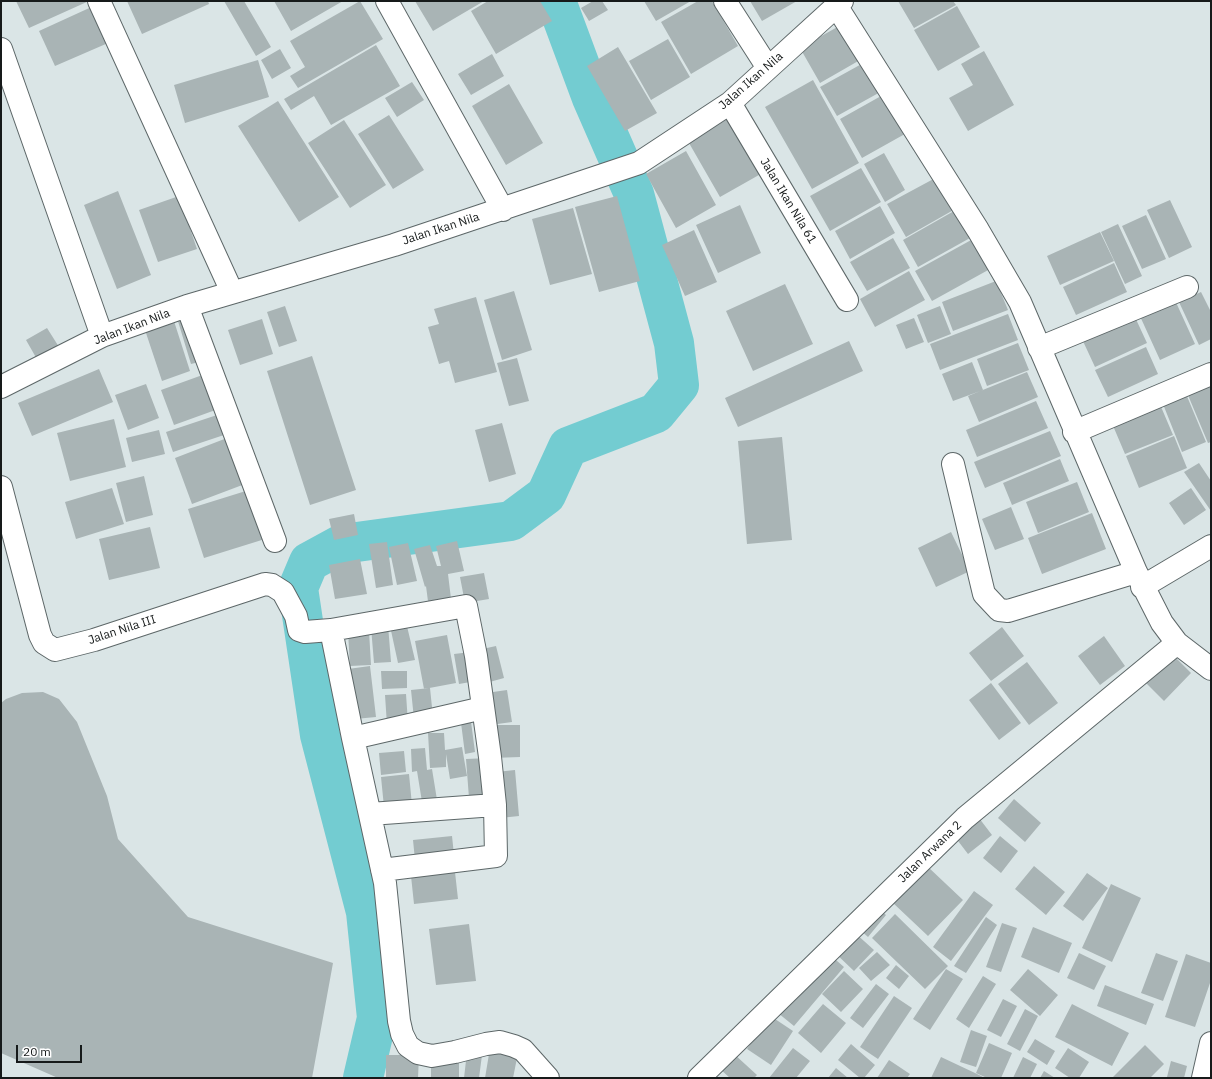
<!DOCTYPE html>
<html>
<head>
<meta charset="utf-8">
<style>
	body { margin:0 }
	#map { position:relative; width:1212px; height:1079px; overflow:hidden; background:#dae5e6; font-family:"IBM Plex Sans",sans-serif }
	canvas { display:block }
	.frame { position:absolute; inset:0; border:2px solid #161a1a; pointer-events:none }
	.scale { position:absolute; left:16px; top:1045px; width:66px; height:18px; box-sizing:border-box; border:2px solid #161a1a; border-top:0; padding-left:5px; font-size:12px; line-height:14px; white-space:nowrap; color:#161a1a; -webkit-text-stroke:3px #fff; paint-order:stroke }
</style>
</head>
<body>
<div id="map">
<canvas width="1212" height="1079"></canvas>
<div class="frame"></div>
<div class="scale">20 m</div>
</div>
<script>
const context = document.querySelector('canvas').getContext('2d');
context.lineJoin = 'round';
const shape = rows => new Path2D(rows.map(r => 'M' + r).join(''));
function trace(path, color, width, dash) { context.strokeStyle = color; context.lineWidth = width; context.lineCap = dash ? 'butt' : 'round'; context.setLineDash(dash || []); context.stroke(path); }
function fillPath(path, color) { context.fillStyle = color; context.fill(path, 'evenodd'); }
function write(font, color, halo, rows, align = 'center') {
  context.font = font + ' "IBM Plex Sans",sans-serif'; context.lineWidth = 4; context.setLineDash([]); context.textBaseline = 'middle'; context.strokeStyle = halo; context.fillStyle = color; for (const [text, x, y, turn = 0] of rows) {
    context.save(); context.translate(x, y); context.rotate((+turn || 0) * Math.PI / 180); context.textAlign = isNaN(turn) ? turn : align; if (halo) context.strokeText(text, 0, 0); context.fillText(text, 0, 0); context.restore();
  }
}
trace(shape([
	[363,1078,377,1018,366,912,320,735,298,588,309,562,342,544,511,521,546,495,568,447,656,413,679,385,674,343,634,194,592,98,556,1]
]), '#73ccd1', 40);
fillPath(shape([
	[16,1,89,1,29,28],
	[127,1,208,1,209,4,142,34],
	[224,1,244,1,271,47,256,56],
	[274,1,343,1,291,31],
	[360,1,383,39,298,88,290,76,305,67,290,41],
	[415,1,484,1,433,31],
	[488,1,540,1,552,21,496,54,471,11],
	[593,1,602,1,608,10,589,21,581,8],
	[644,1,691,1,656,21],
	[698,1,712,1,738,46,691,74,661,22],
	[750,1,797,1,762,21],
	[898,1,953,1,956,5,914,28],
	[98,4,115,40,55,66,39,31],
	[957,6,980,47,938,71,914,30],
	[841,25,860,60,820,83,800,48],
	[668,39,690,77,651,100,629,61],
	[376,45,400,86,331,125,314,96,291,110,284,99],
	[618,47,657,113,625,131,587,66],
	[280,49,291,68,272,79,261,60],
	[984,51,1014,105,968,131,949,98,973,85,961,64],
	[492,54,504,76,471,95,458,74],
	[258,60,269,97,185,123,174,85],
	[867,61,884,90,837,116,820,87],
	[813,80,859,163,812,189,765,107],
	[412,82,424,100,397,117,385,98],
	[509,84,543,143,506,165,472,106],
	[890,91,912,130,862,158,840,119],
	[278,101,339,197,299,222,238,126],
	[731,110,766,171,720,197,685,136],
	[389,115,424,170,393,189,358,134],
	[344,120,386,185,350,208,308,143],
	[686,151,716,205,676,228,646,174],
	[884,153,905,190,885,202,864,164],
	[861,168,881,202,830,231,810,196],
	[939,176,957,208,906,237,887,204],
	[118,191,151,275,117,289,84,205],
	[179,196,197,249,158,262,139,210],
	[617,196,640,281,599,292,575,207],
	[1170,200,1192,247,1169,258,1147,210],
	[740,205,761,253,718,273,696,225],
	[880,206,895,233,850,259,835,231],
	[573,208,592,274,550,285,532,219],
	[954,211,970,238,918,267,903,240],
	[1146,215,1166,259,1142,269,1122,226],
	[1118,224,1142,276,1125,284,1101,232],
	[694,230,717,282,685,296,662,245],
	[1100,232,1114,261,1060,285,1047,256],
	[893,238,910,268,867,291,850,262],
	[973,239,990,269,932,301,915,271],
	[1114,263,1127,292,1076,315,1063,287],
	[909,271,925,300,875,327,860,299],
	[996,281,1008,310,953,331,942,302],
	[785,284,813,344,753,371,726,311],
	[514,291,532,350,502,360,484,300],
	[1201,292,1211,312,1211,339,1199,345,1179,302],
	[476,297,497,372,455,383,449,361,439,364,428,327,439,324,434,309],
	[1174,298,1195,344,1160,360,1139,314],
	[285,306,297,341,279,347,267,312],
	[940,306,951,334,928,343,917,315],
	[188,314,203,361,191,364,177,318],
	[1008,314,1018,340,940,370,930,344],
	[1134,315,1147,343,1095,367,1082,339],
	[173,318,190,371,162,381,144,327],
	[914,318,924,342,906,349,896,325],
	[262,319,273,354,240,365,228,330],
	[47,328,59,347,38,361,26,340],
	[849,341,863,371,738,427,725,398],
	[1018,343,1029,370,987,386,977,359],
	[1146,347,1158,374,1108,397,1095,370],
	[312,356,356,490,310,505,267,371],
	[517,358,529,401,509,406,497,363],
	[972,362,983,390,953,401,942,374],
	[99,369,113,402,32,436,18,403],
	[1027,372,1038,397,979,422,968,396],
	[208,373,221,408,174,425,161,390],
	[1208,379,1211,387,1211,442,1208,443,1185,388],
	[146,384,159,418,128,430,115,395],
	[1184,389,1206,442,1182,452,1161,399],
	[1036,401,1048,428,977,457,966,430],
	[1159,402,1173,435,1125,454,1111,421],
	[220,414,227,434,173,452,166,432],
	[114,419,126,467,70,481,57,433],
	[502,423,516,474,489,482,475,430],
	[159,430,165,454,132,462,126,438],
	[1050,431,1061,456,985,488,974,462],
	[1174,436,1187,468,1139,488,1126,456],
	[782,437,792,540,747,544,738,441],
	[227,438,245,484,192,504,175,458],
	[1060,459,1069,481,1012,505,1003,483],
	[1199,463,1211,481,1211,511,1184,472],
	[144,476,153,515,126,522,116,483],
	[1077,482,1089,512,1038,533,1026,502],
	[112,488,124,524,76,539,65,502],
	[1191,488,1206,510,1184,525,1169,503],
	[249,490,265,539,204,558,188,509],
	[1011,507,1024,539,995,550,982,519],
	[1092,513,1106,549,1042,574,1028,538],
	[354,514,358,535,334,540,329,519],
	[150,527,160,568,109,580,99,539],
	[951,532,970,571,936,587,918,548],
	[457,541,464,571,448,574,452,607,429,609,426,586,425,587,414,549,430,545,437,566,441,566,436,546],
	[387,542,393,585,376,588,369,544],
	[408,543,417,581,397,585,389,547],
	[360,559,367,594,335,599,329,565],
	[484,573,489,599,465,603,460,577],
	[406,622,415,660,398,663,390,626],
	[388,625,391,662,374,663,371,627],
	[1002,627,1024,656,991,681,969,653],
	[369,631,371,665,350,666,348,632],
	[447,635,456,683,424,689,415,641],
	[1104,636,1125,666,1100,685,1078,656],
	[496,646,504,678,486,683,478,650],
	[1169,651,1191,673,1164,701,1142,679],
	[471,652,476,681,459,684,454,654],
	[1027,662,1058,703,1029,725,998,684],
	[370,666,376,717,355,719,348,669],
	[381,671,407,671,407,688,382,689],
	[991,683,1021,723,999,740,969,700],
	[430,688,433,717,414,719,411,690],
	[507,690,512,722,490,725,486,693],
	[43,692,59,699,77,722,107,796,118,839,188,917,333,963,312,1078,58,1078,1,1053,1,703,6,699,22,693],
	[406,694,408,723,387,725,385,695],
	[470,714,475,752,465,754,460,715],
	[493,725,520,725,520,757,492,758],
	[428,733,444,733,445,750,462,747,467,776,450,779,446,754,446,767,430,768],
	[425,748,427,770,432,769,438,806,423,808,417,771,412,772,411,749],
	[404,751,406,772,381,775,379,753],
	[489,758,491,797,469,798,466,759],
	[515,770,519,816,500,818,496,772],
	[409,774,412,805,384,807,381,777],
	[1014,799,1041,823,1025,842,998,818],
	[979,818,992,835,968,854,955,837],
	[452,836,454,855,415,860,413,840],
	[1000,836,1018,851,1001,873,983,858],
	[927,866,963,900,928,936,892,902],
	[1034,866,1065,892,1046,915,1015,889],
	[455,872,458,899,414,904,411,876],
	[1087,873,1108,888,1083,921,1063,906],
	[1111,884,1141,898,1112,962,1082,948],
	[974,891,993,905,951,961,933,947],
	[878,908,886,915,868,937,859,929],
	[895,914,948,966,925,989,872,938],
	[986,917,997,925,966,973,954,966],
	[1002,923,1017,928,1001,972,986,967],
	[469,924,476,981,436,985,429,929],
	[1033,927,1072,943,1059,973,1021,957],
	[854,932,874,950,854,971,833,951],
	[877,952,890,965,871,981,859,968],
	[1079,953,1106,966,1094,990,1067,978],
	[1156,953,1178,961,1163,1001,1141,993],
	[829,954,844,967,794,1026,778,1013],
	[1186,954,1211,963,1211,980,1195,1027,1165,1017],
	[896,965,909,976,899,989,886,978],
	[946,969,963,979,930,1030,913,1019],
	[1028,969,1058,995,1040,1016,1010,990],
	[844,971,863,989,841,1012,822,994],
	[983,976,996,984,969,1028,956,1019],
	[876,984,889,994,863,1028,850,1018],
	[1105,985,1154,1004,1146,1025,1097,1006],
	[894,996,912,1008,878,1059,860,1047],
	[1003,999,1017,1006,1001,1037,987,1030],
	[823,1004,846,1023,821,1053,798,1033],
	[1072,1004,1129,1033,1112,1066,1055,1037],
	[1025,1009,1038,1016,1020,1051,1007,1044],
	[769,1015,793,1031,771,1065,747,1049],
	[971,1030,987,1036,976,1067,960,1062],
	[1035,1039,1055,1051,1047,1065,1027,1052],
	[989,1043,1012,1053,1001,1078,987,1078,976,1073],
	[851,1044,875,1065,864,1078,860,1078,838,1060],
	[1145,1045,1164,1064,1150,1078,1112,1078],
	[490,1048,518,1053,513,1078,485,1078],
	[793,1048,810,1061,796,1078,769,1078],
	[1068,1048,1089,1062,1079,1078,1070,1078,1055,1068],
	[467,1052,482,1055,479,1078,464,1078],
	[734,1054,757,1075,754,1078,730,1078,720,1069],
	[386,1055,419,1055,418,1078,386,1078],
	[941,1057,975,1073,985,1078,931,1078],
	[1023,1057,1037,1064,1030,1078,1013,1078],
	[431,1060,459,1060,459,1078,431,1078],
	[889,1060,910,1074,907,1078,877,1078],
	[1171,1061,1187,1066,1184,1078,1167,1077],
	[836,1068,848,1078,828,1078],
	[1044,1071,1055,1078,1040,1078]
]), '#a9b4b5');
const minor = shape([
	[99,1,232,292],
	[387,1,503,210],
	[725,1,768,68],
	[837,7,978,230,1020,302,1136,572,1162,623,1177,643,1211,669],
	[1,49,102,336],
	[730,103,847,300],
	[187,306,275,541],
	[1039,348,1187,287],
	[1,387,102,336,187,306,394,245,639,163,730,103,842,1],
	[1074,432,1211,374],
	[953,464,984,594,999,610,1008,611,1136,572],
	[1,487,40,635,44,643,55,650,94,640,265,584,272,585,283,592,296,616,299,630,305,632,331,630,466,606,476,656,490,757,495,805,496,856,382,870],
	[1142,587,1211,546],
	[331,630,353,738,385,883,399,1021,402,1034,408,1046,418,1053,432,1056,455,1052,486,1044,500,1042,514,1046,523,1050,548,1078],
	[353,738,483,708],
	[370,814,495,805],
	[699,1078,965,818,1177,643]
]);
const major = shape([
	[1203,1078,1211,1043]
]);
trace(minor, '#5d6768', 24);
trace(major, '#5d6768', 24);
trace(minor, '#fff', 22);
trace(major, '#fff', 22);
write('12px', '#161a1a', '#fff', [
	["Jalan Ikan Nila",751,81,-41],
	["Jalan Ikan Nila 61",788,201,59],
	["Jalan Ikan Nila",441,229,-18],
	["Jalan Ikan Nila",132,327,-21],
	["Jalan Nila III",122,630,-18],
	["Jalan Arwana 2",930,852,-44]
]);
</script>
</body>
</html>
